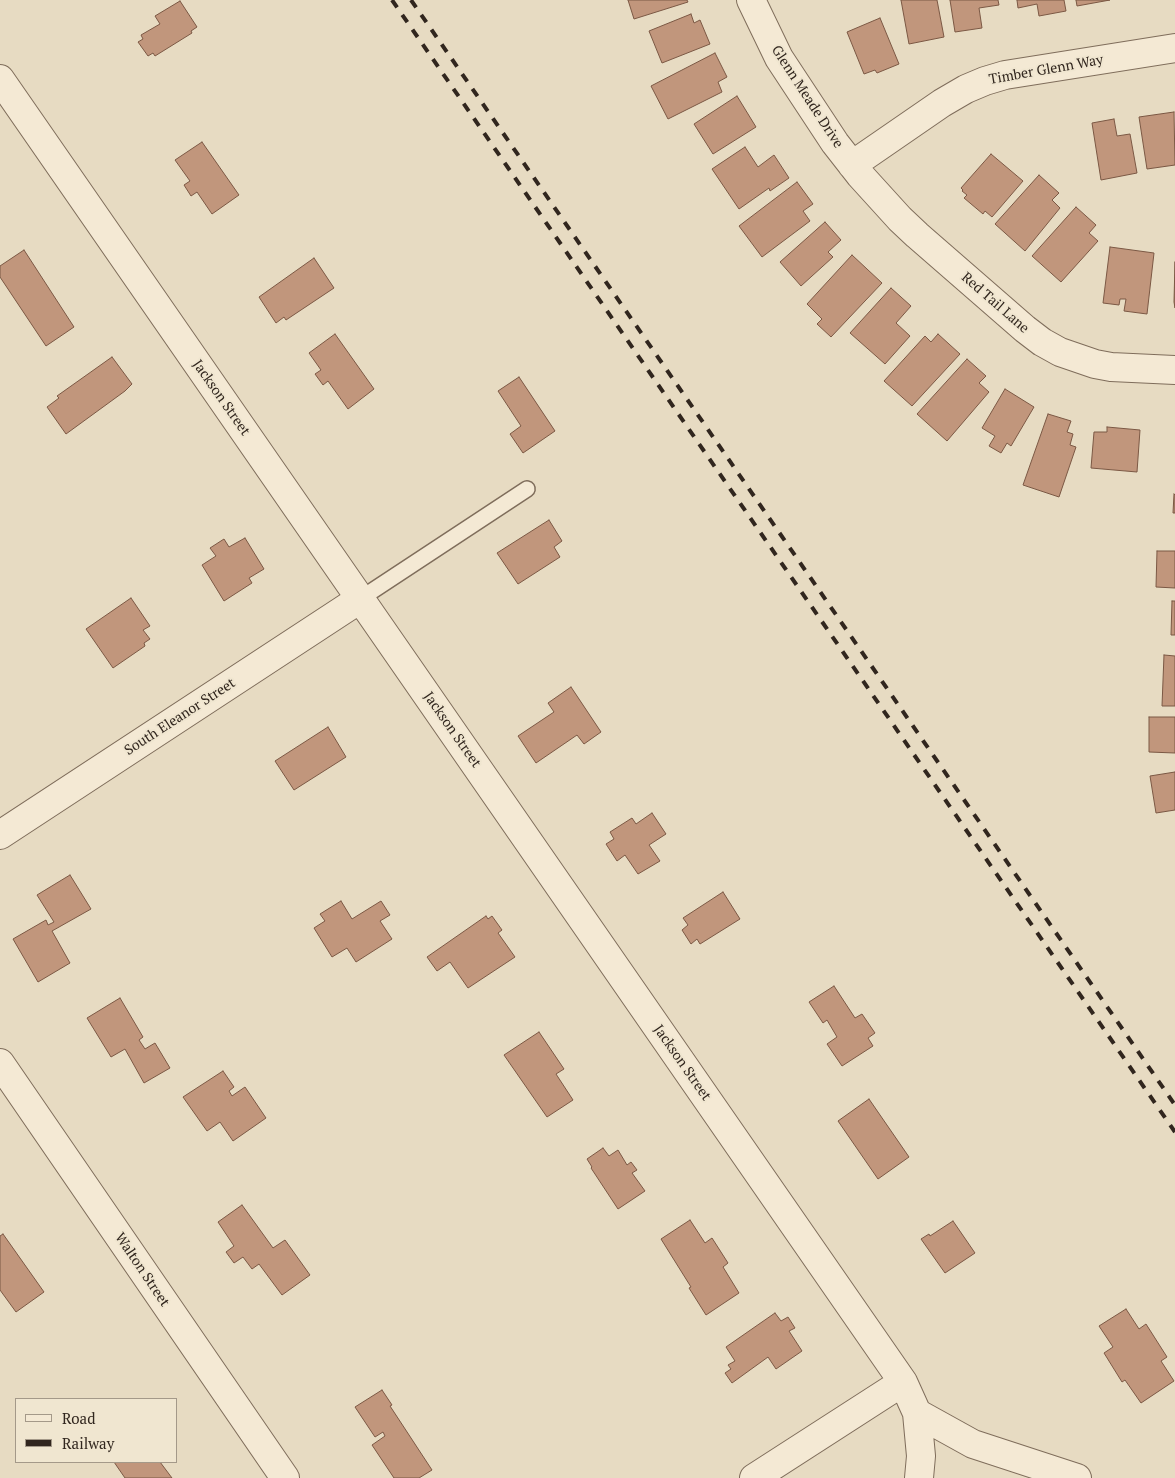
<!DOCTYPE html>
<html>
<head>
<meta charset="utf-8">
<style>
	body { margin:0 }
	#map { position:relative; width:1175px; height:1478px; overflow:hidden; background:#e7dbc2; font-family:"PT Serif",serif }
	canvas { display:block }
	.legend { position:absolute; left:15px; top:1398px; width:162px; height:65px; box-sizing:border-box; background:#f0e6d0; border:1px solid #a49989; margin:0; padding:6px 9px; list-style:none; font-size:15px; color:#31261e }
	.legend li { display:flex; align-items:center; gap:10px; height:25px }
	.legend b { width:25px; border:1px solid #a49989 }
</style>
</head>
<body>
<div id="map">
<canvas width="1175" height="1478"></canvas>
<ul class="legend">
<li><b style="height:6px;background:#f4e9d4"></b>Road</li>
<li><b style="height:6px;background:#31261e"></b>Railway</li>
</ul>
</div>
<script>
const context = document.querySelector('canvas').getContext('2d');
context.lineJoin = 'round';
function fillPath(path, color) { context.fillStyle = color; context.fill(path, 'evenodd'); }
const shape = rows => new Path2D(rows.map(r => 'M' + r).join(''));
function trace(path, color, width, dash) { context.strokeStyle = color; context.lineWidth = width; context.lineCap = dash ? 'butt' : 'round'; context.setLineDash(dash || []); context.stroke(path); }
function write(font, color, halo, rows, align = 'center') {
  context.font = font + ' "PT Serif",serif'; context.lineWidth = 4; context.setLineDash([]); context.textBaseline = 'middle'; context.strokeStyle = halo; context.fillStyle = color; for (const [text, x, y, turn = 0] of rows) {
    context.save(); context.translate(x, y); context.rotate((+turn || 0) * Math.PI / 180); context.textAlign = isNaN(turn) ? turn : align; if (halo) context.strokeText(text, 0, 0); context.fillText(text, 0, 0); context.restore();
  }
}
const building = shape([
	[628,0,687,0,688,2,634,19,628,0],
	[901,0,937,0,944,37,909,44,901,0],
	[950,0,998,0,999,5,979,8,982,28,955,32,950,0],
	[1017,0,1064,0,1066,11,1039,16,1037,4,1018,8,1017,0],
	[1076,0,1110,0,1077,6,1076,0],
	[180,1,197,27,191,31,192,33,155,56,153,53,148,56,138,42,143,39,141,35,160,24,155,16,180,1],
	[691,14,694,23,700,20,710,44,662,63,649,31,691,14],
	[880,18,899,64,877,73,875,70,864,74,847,32,880,18],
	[715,53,727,77,718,82,722,92,668,119,651,86,715,53],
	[737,96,756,127,713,154,694,124,737,96],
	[1174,112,1175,165,1147,169,1139,117,1174,112],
	[1114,119,1117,136,1130,134,1137,173,1101,180,1092,123,1114,119],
	[202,142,239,195,212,214,197,192,191,196,184,185,190,181,175,160,202,142],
	[745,147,758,167,774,155,789,178,770,191,769,188,739,209,712,169,745,147],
	[991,154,1023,181,992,217,985,211,983,214,964,198,967,195,962,191,963,190,961,188,991,154],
	[1039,175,1059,193,1052,200,1060,208,1025,251,995,224,1039,175],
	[797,182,813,204,803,211,810,221,762,257,739,226,797,182],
	[1076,207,1096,225,1089,233,1098,241,1061,282,1032,256,1076,207],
	[825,222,841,240,828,252,833,257,801,286,780,262,825,222],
	[1110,247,1154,253,1147,314,1124,311,1126,299,1120,299,1119,305,1103,303,1110,247],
	[24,250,74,327,46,346,0,277,0,266,24,250],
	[852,255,882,283,831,337,817,324,822,319,807,304,852,255],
	[314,258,334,288,286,320,284,317,276,323,259,297,314,258],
	[1175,262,1175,308,1174,302,1175,262],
	[891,288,911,306,896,323,910,336,885,364,850,333,891,288],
	[335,334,374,389,348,409,328,381,323,385,315,374,321,370,309,353,335,334],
	[938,334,960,354,912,406,884,381,925,336,931,342,938,334],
	[112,357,132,384,125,391,66,434,47,407,59,398,57,396,112,357],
	[967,359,986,376,979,383,989,392,947,441,917,414,967,359],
	[519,377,555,431,523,453,510,434,521,426,498,391,519,377],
	[1005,389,1034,407,1011,446,1007,443,1001,453,989,446,995,436,982,428,1005,389],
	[1048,414,1071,421,1067,432,1073,434,1070,445,1076,447,1059,497,1023,485,1048,414],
	[1107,427,1140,430,1137,472,1091,468,1094,432,1107,432,1107,427],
	[1174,494,1175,495,1175,513,1173,513,1174,494],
	[549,520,562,541,554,547,560,557,518,584,497,553,549,520],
	[245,538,264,569,249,578,252,583,224,601,202,565,216,556,210,548,224,539,229,547,245,538],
	[1157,551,1175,551,1175,588,1156,587,1157,551],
	[131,598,150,626,143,630,150,639,144,643,145,646,113,668,86,629,131,598],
	[1172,601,1175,601,1175,635,1171,635,1172,601],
	[1164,655,1175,656,1175,706,1162,706,1164,655],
	[571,687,601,732,584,744,577,735,536,763,518,736,554,712,548,703,571,687],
	[1149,717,1175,717,1175,753,1149,752,1149,717],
	[328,727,346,757,294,790,275,761,328,727],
	[1175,772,1175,810,1156,813,1150,776,1175,772],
	[652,813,666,834,649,845,660,861,638,874,625,855,617,861,606,844,614,839,610,832,632,818,636,824,652,813],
	[70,875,91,909,52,931,70,963,38,982,13,939,46,920,48,925,54,922,37,895,70,875],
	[723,892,740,919,700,944,697,939,691,944,682,930,688,925,683,918,723,892],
	[341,901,352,919,381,901,390,915,380,921,392,939,356,962,347,948,332,957,314,928,325,921,320,914,341,901],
	[486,916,488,919,492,916,502,930,498,933,515,957,468,988,450,962,437,971,427,957,486,916],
	[834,986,855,1018,862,1014,875,1033,868,1038,873,1046,842,1066,827,1044,837,1037,827,1020,823,1023,809,1002,834,986],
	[120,998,143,1037,139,1040,145,1049,155,1043,170,1068,144,1083,125,1049,111,1057,87,1018,120,998],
	[539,1032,564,1069,556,1074,573,1100,547,1117,504,1055,539,1032],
	[223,1071,234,1087,229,1091,232,1096,245,1087,266,1118,233,1141,220,1122,207,1131,183,1097,223,1071],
	[869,1099,909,1157,878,1179,838,1121,869,1099],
	[603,1148,609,1156,618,1150,627,1165,631,1162,637,1170,632,1173,645,1191,618,1209,591,1168,592,1167,587,1159,603,1148],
	[242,1205,273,1248,285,1240,310,1275,282,1295,259,1264,252,1269,243,1257,234,1263,226,1252,234,1246,218,1222,242,1205],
	[690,1220,705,1243,712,1238,728,1263,723,1267,739,1293,706,1315,689,1288,691,1287,661,1239,690,1220],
	[953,1221,975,1253,945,1273,921,1239,929,1234,930,1236,953,1221],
	[3,1234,44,1292,16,1312,0,1290,0,1236,3,1234],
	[1126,1309,1139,1329,1146,1324,1167,1357,1161,1361,1174,1381,1141,1403,1125,1380,1122,1382,1104,1353,1113,1347,1099,1326,1126,1309],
	[775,1313,781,1321,788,1317,795,1328,789,1331,802,1351,776,1369,768,1357,732,1383,725,1373,731,1369,728,1365,735,1361,726,1347,775,1313],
	[382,1390,392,1405,390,1406,432,1470,419,1478,394,1478,372,1445,385,1436,383,1432,375,1437,355,1407,382,1390],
	[114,1462,160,1462,172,1478,125,1478,114,1462]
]);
fillPath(building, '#c1967c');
trace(building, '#7b5844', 1);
const service = shape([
	[360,599,527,489]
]);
const minor = shape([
	[751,0,779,58,835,143,860,175,900,219,917,235,1025,329,1042,342,1060,352,1095,364,1111,367,1175,370],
	[0,79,903,1382,917,1413,921,1456,919,1478],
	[852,165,942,103,966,89,985,81,1005,75,1175,48],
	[0,835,360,599],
	[0,1063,285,1478],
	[917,1413,973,1444,1077,1478],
	[754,1478,903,1382]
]);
trace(service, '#7f6d5b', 18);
trace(minor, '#7f6d5b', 30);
trace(service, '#f4e9d4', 15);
trace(minor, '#f4e9d4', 28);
trace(shape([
	[392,0,1175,1132],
	[411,0,1175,1105]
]), '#31261e', 4, [9, 9]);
write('14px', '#31261e', '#f0e6d0', [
	["Timber Glenn Way",1046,70,-10],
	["Glenn Meade Drive",807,97,57],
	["Red Tail Lane",995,303,41],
	["Jackson Street",221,398,55],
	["South Eleanor Street",180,717,-33],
	["Jackson Street",452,730,55],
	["Jackson Street",682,1063,55],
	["Walton Street",142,1270,56]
]);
</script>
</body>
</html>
